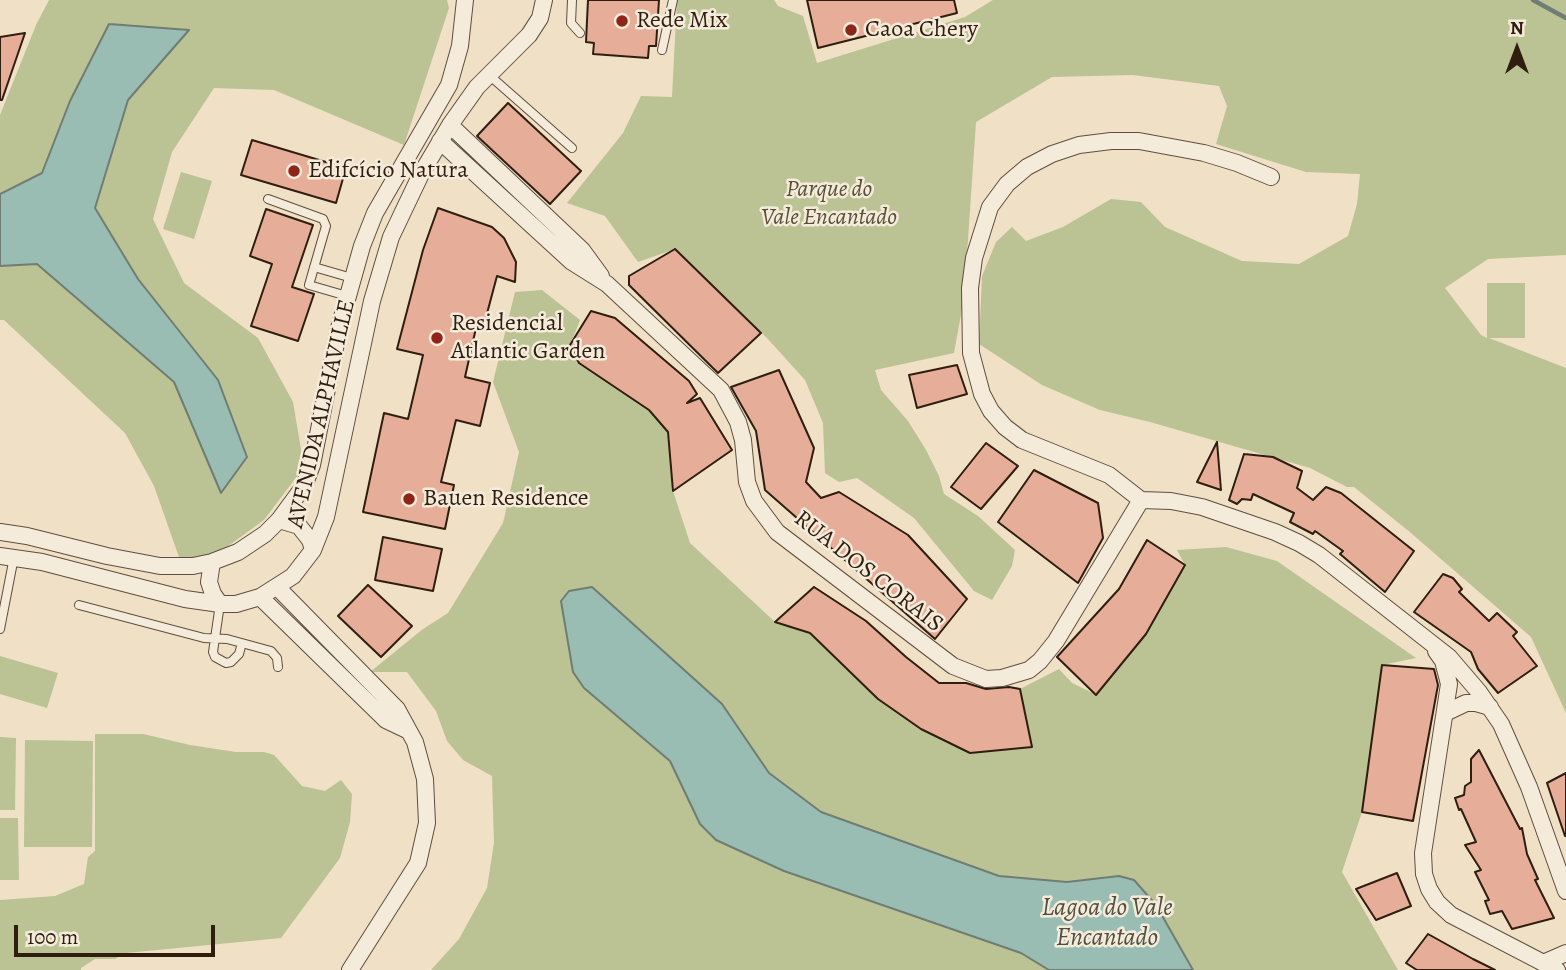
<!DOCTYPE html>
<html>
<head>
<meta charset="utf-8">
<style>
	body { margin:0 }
	#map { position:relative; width:1566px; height:970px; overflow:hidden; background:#efe0c6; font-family:Alegreya,serif }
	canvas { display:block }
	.north { position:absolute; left:1482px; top:14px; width:70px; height:70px; -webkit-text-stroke:5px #f5ebda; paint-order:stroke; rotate:0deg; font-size:19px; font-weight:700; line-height:28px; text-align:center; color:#2f1e10 }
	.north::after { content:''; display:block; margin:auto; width:24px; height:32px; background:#2f1e10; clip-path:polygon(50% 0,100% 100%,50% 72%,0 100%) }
	.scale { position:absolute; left:14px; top:925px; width:201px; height:32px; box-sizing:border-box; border:4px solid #2f1e10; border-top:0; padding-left:9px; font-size:21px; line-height:24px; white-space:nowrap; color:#2f1e10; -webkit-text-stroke:5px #f5ebda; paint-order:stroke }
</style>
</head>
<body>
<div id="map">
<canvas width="1566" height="970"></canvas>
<div class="north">N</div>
<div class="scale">100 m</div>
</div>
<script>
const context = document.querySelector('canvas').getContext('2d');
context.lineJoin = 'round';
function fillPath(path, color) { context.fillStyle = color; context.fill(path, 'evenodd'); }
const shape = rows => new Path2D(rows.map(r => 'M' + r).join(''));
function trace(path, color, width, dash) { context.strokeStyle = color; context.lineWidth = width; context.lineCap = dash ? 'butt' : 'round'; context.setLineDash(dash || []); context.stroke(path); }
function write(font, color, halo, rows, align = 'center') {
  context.font = font + ' Alegreya,serif'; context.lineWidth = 5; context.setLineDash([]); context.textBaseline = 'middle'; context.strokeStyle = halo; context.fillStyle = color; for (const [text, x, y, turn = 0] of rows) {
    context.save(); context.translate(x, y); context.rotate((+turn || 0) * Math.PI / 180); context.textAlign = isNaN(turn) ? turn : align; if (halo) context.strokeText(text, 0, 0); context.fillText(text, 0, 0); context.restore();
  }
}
fillPath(shape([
	[49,0,447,0,449,8,404,145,274,90,214,88,172,152,153,219,184,283,258,338,293,402,304,467,264,520,213,557,179,557,154,486,125,433,4,320,0,320,0,266,37,264,174,382,221,492,246,457,218,380,138,279,95,208,128,100,188,30,109,24,70,101,42,173,0,194,0,115,36,25],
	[677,0,774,0,778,6,803,16,817,63,965,17,993,0,1566,0,1566,255,1488,259,1445,288,1481,335,1487,338,1487,283,1525,283,1525,338,1489,338,1566,368,1566,713,1531,637,1411,533,1354,487,1347,487,1310,468,1150,422,1100,410,1042,385,979,344,982,276,996,242,1012,227,1026,241,1063,227,1111,199,1141,202,1165,227,1242,261,1299,264,1348,236,1357,204,1360,174,1306,172,1216,144,1227,106,1219,86,1133,75,1052,77,976,122,964,298,954,353,875,370,881,390,908,421,926,450,939,476,944,494,978,516,1015,550,1012,566,992,600,974,591,914,518,857,478,839,482,825,473,823,423,805,380,767,338,675,249,638,262,605,216,567,203,623,133,641,96,672,97],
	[181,172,212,181,194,239,163,229],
	[542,290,580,320,570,345,579,363,649,410,668,432,673,491,690,543,775,622,811,633,878,699,921,729,970,752,1032,746,1020,689,1059,669,1072,683,1097,695,1146,634,1185,565,1177,550,1226,547,1277,561,1416,658,1382,665,1362,812,1342,872,1398,970,1193,970,1156,905,1119,876,1067,882,999,876,821,812,769,773,722,704,592,587,584,688,670,761,700,824,716,840,784,871,1021,953,1049,970,431,970,459,939,487,888,494,843,492,776,463,760,447,741,436,711,407,672,370,672,423,629,448,613,503,523,519,452,493,382,515,292],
	[0,656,58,673,47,708,0,694],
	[95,734,143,734,190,745,236,752,264,752,274,755,302,786,325,791,341,780,352,794,350,822,340,858,281,938,126,953,115,959,95,959,81,968,81,970,0,970,0,900,55,896,84,884,88,857,95,851],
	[0,737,16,738,15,810,0,810],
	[25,740,93,741,92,847,24,847],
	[0,818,18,818,19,880,0,880]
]), '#bbc294');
const water = shape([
	[109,24,189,30,128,100,95,208,138,279,218,380,247,457,221,493,174,382,37,264,0,266,0,194,42,173,70,101,109,24],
	[592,587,722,704,769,773,821,812,999,876,1067,882,1119,876,1134,880,1156,905,1193,970,1049,970,1021,953,784,871,716,840,700,824,670,761,584,688,573,672,561,601,569,591,592,587]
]);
fillPath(water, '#9abdb3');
trace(water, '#6f7d72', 2);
trace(shape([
	[1533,0,1566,18]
]), '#6f7d72', 4.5);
const building = shape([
	[588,0,659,0,656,46,649,46,648,58,593,54,594,43,586,42,588,0],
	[807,0,954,0,957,13,818,48,807,0],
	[25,33,2,100,0,100,0,37,25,33],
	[508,103,581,171,550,204,477,136,508,103],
	[252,140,346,168,336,203,241,175,252,140],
	[438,208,492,227,504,238,516,262,515,282,497,276,485,321,478,319,465,377,490,383,480,426,456,420,441,482,454,485,445,529,363,512,384,413,408,419,423,355,397,349,423,250,438,208],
	[266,209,313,225,292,287,314,294,298,341,251,326,272,264,250,256,266,209],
	[675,249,761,333,718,373,629,285,629,276,675,249],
	[591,311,615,318,689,381,697,394,687,403,700,398,732,450,673,491,668,432,649,410,579,363,570,345,591,311],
	[957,365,967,394,917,408,909,375,957,365],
	[779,370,814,448,806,482,821,498,839,492,908,535,967,599,935,639,765,490,756,431,731,387,779,370],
	[1217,442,1221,490,1197,482,1217,442],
	[986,443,1018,466,981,509,951,487,986,443],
	[1244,454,1273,457,1302,471,1297,488,1313,500,1326,487,1341,493,1414,551,1385,592,1340,554,1343,551,1315,531,1313,534,1290,522,1294,513,1253,494,1251,500,1242,499,1237,504,1229,500,1244,454],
	[1034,470,1098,503,1103,538,1078,583,998,522,1034,470],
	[383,537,442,549,433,591,375,580,383,537],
	[1147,540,1185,565,1146,634,1096,695,1057,657,1119,589,1147,540],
	[1443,574,1453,578,1462,589,1459,592,1489,621,1497,613,1517,632,1513,636,1537,666,1498,693,1478,669,1471,652,1414,612,1443,574],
	[368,585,412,626,381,657,338,616,368,585],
	[814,587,866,621,906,657,939,683,966,683,986,689,1009,687,1020,689,1032,747,970,753,921,729,878,699,810,633,775,622,814,587],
	[1382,665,1434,669,1438,685,1413,821,1362,812,1382,665],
	[1479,750,1520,829,1522,828,1527,854,1538,879,1535,880,1554,918,1512,929,1502,911,1490,914,1485,901,1489,900,1475,872,1481,870,1465,845,1476,842,1461,809,1459,810,1455,798,1464,795,1465,786,1471,782,1471,759,1479,750],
	[1566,773,1566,836,1565,836,1547,783,1566,773],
	[1397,873,1411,906,1376,920,1356,889,1397,873],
	[1428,934,1473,959,1495,970,1417,970,1406,963,1428,934]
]);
fillPath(building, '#e6ad99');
trace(building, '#2f1e10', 2);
const service = shape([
	[572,0,571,23,580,33],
	[662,50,673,0],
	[489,75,572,148],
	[268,199,323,219,326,226,309,285,347,296],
	[314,267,352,278],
	[220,604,213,652,215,657,226,663,231,662,239,654,242,643],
	[79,605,204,638,227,639,271,651,277,658,278,667],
	[0,629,14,557]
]);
const minor = shape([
	[450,125,582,250,601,276],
	[440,141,572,262,607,284,721,390,738,422,743,440,747,482,754,501,777,532,953,666,986,679,1002,678,1029,670,1040,661,1056,641,1141,500],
	[1271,177,1237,163,1204,153,1139,141,1111,141,1079,145,1052,154,1027,167,1007,184,990,207,974,258,970,288,971,353,982,394,991,411,1005,427,1022,440,1109,475,1141,500,1171,501,1202,507,1275,532,1299,543,1319,555,1449,657,1479,692,1501,724,1529,787,1566,891],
	[279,520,299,526,310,540,313,550],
	[0,532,27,536,107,556,160,566,193,566,212,562,238,552,265,534,279,520,304,486,312,465,339,328,362,246,375,213,449,85,460,46,465,0],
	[0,556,42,562,185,599,220,604,236,604,260,597,293,576,313,550,326,517,372,301,391,237,421,174,450,125,477,87,529,35,540,18,544,0],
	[212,562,209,582,213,594,220,604],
	[278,588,397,709,415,742,425,779,427,823,418,863,350,970],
	[260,597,386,720,407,730],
	[1436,651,1443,661,1449,684,1423,853,1424,874,1429,889,1437,902,1451,915,1557,970],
	[1445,713,1466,703,1476,703,1490,707],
	[1543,963,1566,953]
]);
trace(service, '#5f4e3e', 10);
trace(minor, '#5f4e3e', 18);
trace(service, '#f5ebda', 8);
trace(minor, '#f5ebda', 16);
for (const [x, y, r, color] of [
	[622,21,7,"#8f2418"],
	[851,30,7,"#8f2418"],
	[294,171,7,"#8f2418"],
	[437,338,7,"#8f2418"],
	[409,499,7,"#8f2418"]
]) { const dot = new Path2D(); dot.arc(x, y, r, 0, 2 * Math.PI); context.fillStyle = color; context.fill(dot); trace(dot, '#f5ebda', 2.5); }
write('24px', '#2f1e10', '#f5ebda', [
	["Rede Mix",636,21],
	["Caoa Chery",865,30],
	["Edifcício Natura",308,171],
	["Residencial",451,324],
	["Atlantic Garden",451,352],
	["Bauen Residence",423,499]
], 'left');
write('italic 24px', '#594f38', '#f5ebda', [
	["Parque do",829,190],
	["Vale Encantado",829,218]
]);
write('24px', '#2f1e10', '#f5ebda', [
	["AVENIDA ALPHAVILLE",322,414,-77],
	["RUA DOS CORAIS",868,572,38]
]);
write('italic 26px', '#4f4e41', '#f5ebda', [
	["Lagoa do Vale",1107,909],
	["Encantado",1107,939]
]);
</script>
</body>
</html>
